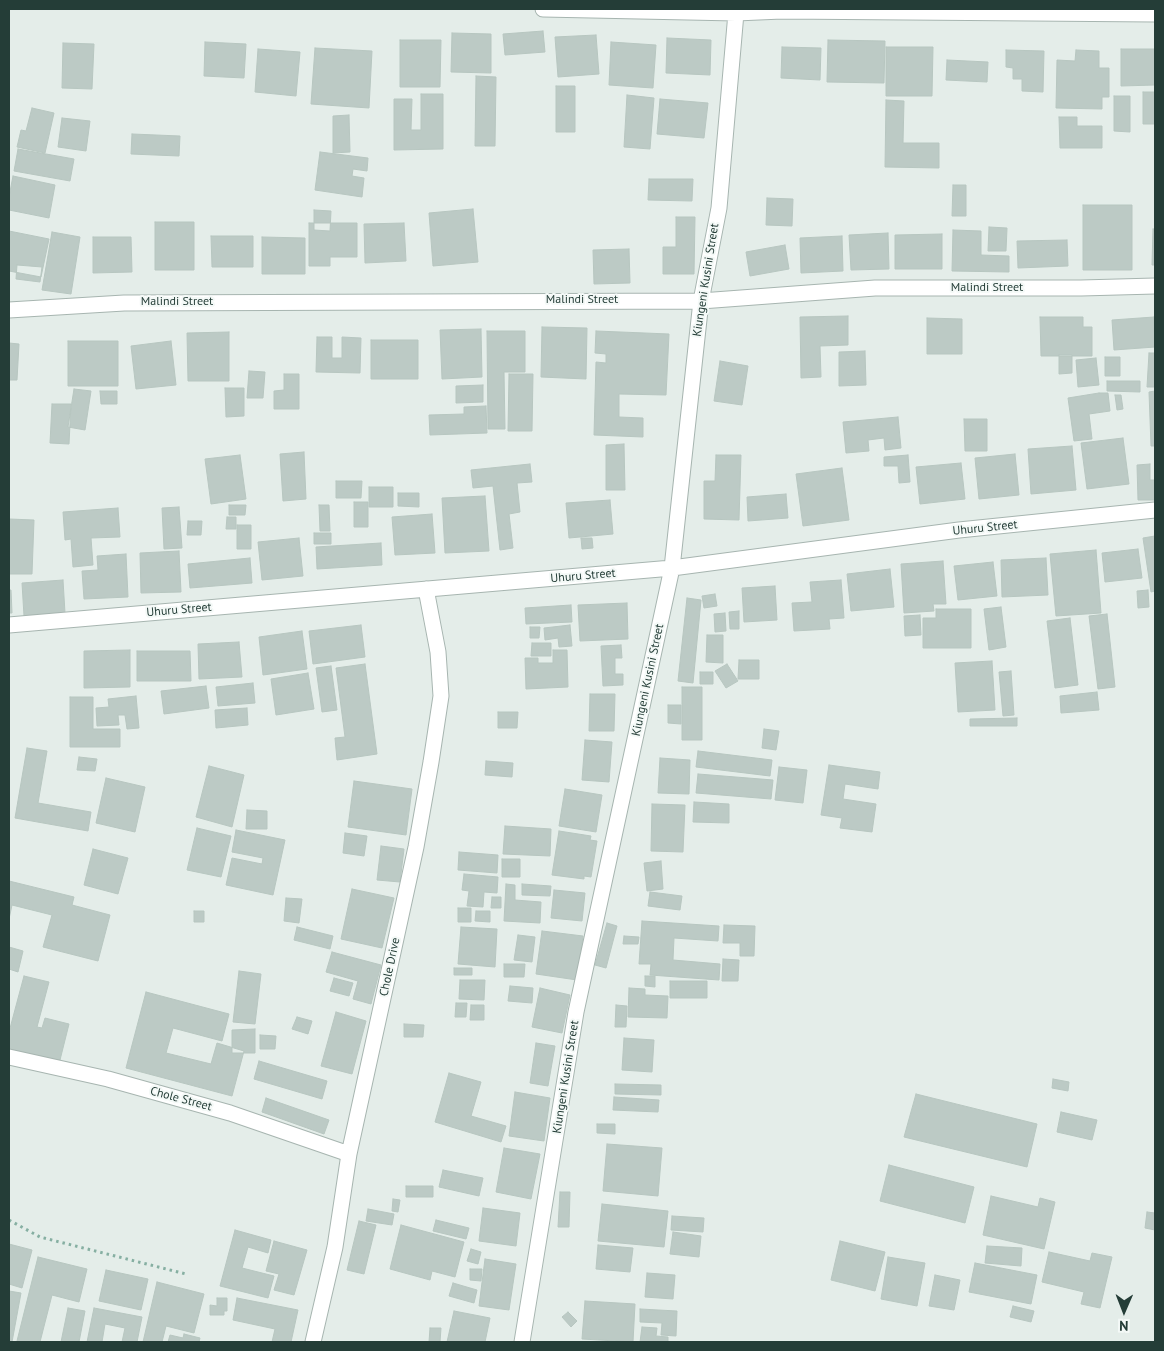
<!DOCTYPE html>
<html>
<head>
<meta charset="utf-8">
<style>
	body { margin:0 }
	#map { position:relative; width:1164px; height:1351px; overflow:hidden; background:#e4ede9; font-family:"PT Sans",sans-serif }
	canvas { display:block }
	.frame { position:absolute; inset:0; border:10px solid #243d37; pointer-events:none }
	.north { position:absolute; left:1099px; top:1286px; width:50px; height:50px; -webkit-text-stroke:4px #f4f9f7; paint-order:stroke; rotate:181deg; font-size:14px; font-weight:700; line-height:20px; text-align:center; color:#243d37 }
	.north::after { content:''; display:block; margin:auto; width:18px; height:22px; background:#243d37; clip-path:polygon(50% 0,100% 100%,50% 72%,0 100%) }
</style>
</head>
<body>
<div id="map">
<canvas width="1164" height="1351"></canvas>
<div class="frame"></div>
<div class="north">N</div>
</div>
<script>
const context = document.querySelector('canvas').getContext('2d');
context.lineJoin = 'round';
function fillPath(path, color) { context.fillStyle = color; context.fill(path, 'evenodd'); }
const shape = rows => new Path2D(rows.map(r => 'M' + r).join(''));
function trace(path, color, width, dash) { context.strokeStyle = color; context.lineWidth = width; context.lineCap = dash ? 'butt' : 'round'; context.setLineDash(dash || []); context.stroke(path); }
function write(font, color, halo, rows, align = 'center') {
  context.font = font + ' "PT Sans",sans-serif'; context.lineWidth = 4; context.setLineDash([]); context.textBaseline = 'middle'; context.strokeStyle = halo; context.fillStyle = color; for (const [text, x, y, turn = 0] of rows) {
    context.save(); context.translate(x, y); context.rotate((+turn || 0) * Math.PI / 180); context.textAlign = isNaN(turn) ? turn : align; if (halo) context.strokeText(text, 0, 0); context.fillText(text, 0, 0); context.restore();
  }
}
const building = shape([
	[543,31,545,52,505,55,503,34,543,31],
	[452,33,491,34,491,73,451,72,452,33],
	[596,35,599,74,558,77,555,37,596,35],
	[667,38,711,40,710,75,666,73,667,38],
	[400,40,441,40,440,87,400,87,400,40],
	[828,40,885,41,884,83,827,82,828,40],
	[205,42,246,44,244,78,204,76,205,42],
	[611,42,656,45,653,88,609,85,611,42],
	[63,43,94,44,92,89,62,88,63,43],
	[782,47,821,48,820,80,781,78,782,47],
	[886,47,933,47,932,96,886,96,886,47],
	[315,48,372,51,369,108,311,104,315,48],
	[258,49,300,52,296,96,255,92,258,49],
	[1121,49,1155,49,1155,85,1121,86,1121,49],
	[1006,50,1044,51,1043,92,1022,91,1022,79,1013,79,1013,68,1006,67,1006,50],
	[1076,50,1099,51,1099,68,1109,68,1109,97,1102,97,1102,109,1056,108,1057,60,1075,61,1076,50],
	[947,60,988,62,987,82,946,80,947,60],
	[476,76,496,77,495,146,475,146,476,76],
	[556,86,575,86,575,132,556,132,556,86],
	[1143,92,1155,92,1155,124,1143,124,1143,92],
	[421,94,443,94,443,149,394,150,394,99,412,99,411,130,421,130,421,94],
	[627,95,654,98,650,149,624,147,627,95],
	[1114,96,1130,96,1130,132,1114,131,1114,96],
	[660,99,708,103,704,138,657,134,660,99],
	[886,100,904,101,903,143,939,143,939,168,885,167,886,100],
	[32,108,54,113,45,153,17,147,21,130,26,131,32,108],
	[349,115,350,152,333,153,333,116,349,115],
	[1059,117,1077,117,1077,126,1102,126,1102,148,1060,148,1059,117],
	[62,118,90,121,86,151,58,147,62,118],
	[132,134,180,136,179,156,131,154,132,134],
	[18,149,74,159,70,181,14,171,18,149],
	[320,152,368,158,367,171,353,169,352,176,364,178,362,197,315,190,320,152],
	[13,176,55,185,49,218,9,210,9,197,13,176],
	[649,179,693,179,692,201,648,200,649,179],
	[953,185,966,185,966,216,952,216,953,185],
	[767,198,793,199,792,226,766,225,767,198],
	[1083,205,1132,205,1132,270,1083,270,1083,205],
	[473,209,478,262,433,266,429,213,473,209],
	[314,210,331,211,330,231,314,230,314,210],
	[676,217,695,217,694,274,663,274,663,247,676,247,676,217],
	[155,222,194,222,194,270,155,270,155,222],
	[309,223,357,223,357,257,330,257,330,266,309,266,309,223],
	[404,223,406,261,365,263,364,224,404,223],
	[989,227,1007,228,1006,251,988,251,989,227],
	[1153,229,1155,229,1155,265,1152,265,1153,229],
	[953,230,981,231,981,255,1009,256,1009,272,952,271,953,230],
	[9,231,49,239,41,277,9,271,9,231],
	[52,232,80,237,71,294,42,290,52,232],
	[888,233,889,269,851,270,849,235,888,233],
	[942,234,942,269,895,269,895,235,942,234],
	[211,236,253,236,253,267,212,267,211,236],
	[842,236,843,271,801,273,800,238,842,236],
	[93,237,131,237,132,272,93,273,93,237],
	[262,237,305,238,305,274,262,274,262,237],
	[1067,240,1068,266,1018,268,1017,241,1067,240],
	[785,245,789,269,750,276,746,252,785,245],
	[629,249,630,283,594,284,593,250,629,249],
	[17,265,42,267,40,282,16,279,17,265],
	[848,316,848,345,820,346,821,377,801,378,800,317,848,316],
	[1040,317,1083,317,1083,327,1092,327,1092,356,1041,356,1040,317],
	[1154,317,1155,347,1114,350,1112,320,1154,317],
	[927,318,962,319,962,354,927,354,927,318],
	[542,327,587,328,586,379,541,377,542,327],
	[481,329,482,377,442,379,440,330,481,329],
	[487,331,525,331,525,372,504,372,505,429,488,429,487,331],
	[596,331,669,334,666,395,619,394,619,417,643,418,643,437,594,435,596,362,606,363,606,354,595,353,596,331],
	[229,332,229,381,188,381,187,333,229,332],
	[317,337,332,337,332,358,342,358,342,337,361,338,360,373,316,372,317,337],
	[371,340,418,340,418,379,371,379,371,340],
	[68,341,118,341,118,386,68,386,68,341],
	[171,341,176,385,136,389,131,346,171,341],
	[9,343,19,344,17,380,9,380,9,343],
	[865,351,866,385,839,386,839,352,865,351],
	[1149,353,1155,353,1155,387,1147,387,1149,353],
	[1059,355,1072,355,1072,373,1059,374,1059,355],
	[1105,357,1120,357,1120,376,1105,376,1105,357],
	[1096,358,1099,385,1078,387,1076,360,1096,358],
	[720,361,748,366,742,405,714,401,720,361],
	[249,371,265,372,263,398,247,398,249,371],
	[284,374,299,374,299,409,274,409,274,391,284,390,284,374],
	[509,374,533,374,532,431,508,431,509,374],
	[1107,381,1140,381,1140,392,1107,391,1107,381],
	[483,385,483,402,456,403,456,386,483,385],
	[225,388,244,388,244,416,226,417,225,388],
	[74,389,91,391,85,430,68,427,74,389],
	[100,391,117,391,117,404,101,404,100,391],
	[1155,391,1155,446,1151,446,1149,392,1155,391],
	[1099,393,1108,393,1110,411,1089,414,1092,439,1074,441,1068,398,1099,393],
	[1115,395,1121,395,1123,409,1117,410,1115,395],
	[52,404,71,404,69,444,50,443,52,404],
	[486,406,487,433,430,435,429,415,464,414,464,407,486,406],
	[898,417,901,448,885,450,884,438,868,440,869,451,846,453,843,422,898,417],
	[964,419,987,419,987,451,965,451,964,419],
	[1123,438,1129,484,1087,489,1081,443,1123,438],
	[624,444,625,490,606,490,606,445,624,444],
	[1072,446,1076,490,1031,494,1028,449,1072,446],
	[304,452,306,499,283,501,280,454,304,452],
	[1015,454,1019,495,979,499,975,458,1015,454],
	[240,455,246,499,211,504,205,459,240,455],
	[716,455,741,455,739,520,704,519,704,481,715,481,716,455],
	[908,455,910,482,899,483,898,466,884,466,884,457,908,455],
	[961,463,965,499,920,504,916,467,961,463],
	[530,464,532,482,517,483,520,512,509,514,513,548,500,550,493,486,473,488,471,470,530,464],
	[1150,464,1150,480,1155,480,1155,500,1138,500,1137,465,1150,464],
	[842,468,849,520,803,526,796,474,842,468],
	[336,481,362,481,361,498,336,498,336,481],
	[369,487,393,487,393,507,369,507,369,487],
	[398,493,419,493,419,507,398,506,398,493],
	[786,494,788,518,748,521,747,497,786,494],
	[485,496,489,551,445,553,442,498,485,496],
	[610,500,613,534,569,538,566,503,610,500],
	[354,502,368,502,368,527,354,527,354,502],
	[229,505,246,505,245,515,229,515,229,505],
	[319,505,329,505,330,531,320,531,319,505],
	[179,507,182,548,164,549,162,508,179,507],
	[118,508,120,537,91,538,93,565,73,567,71,539,65,540,63,512,118,508],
	[432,514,435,553,395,555,392,517,432,514],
	[227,517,236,517,236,529,226,529,227,517],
	[9,519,34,520,32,574,9,574,9,519],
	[188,521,202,521,201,535,187,535,188,521],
	[237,525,251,525,251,549,237,549,237,525],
	[314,533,331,533,331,544,314,544,314,533],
	[1155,536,1155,591,1151,592,1143,538,1155,536],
	[299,538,303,576,262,580,258,542,299,538],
	[581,538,592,538,593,548,582,549,581,538],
	[381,543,382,565,317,569,316,547,381,543],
	[1138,549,1142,578,1105,582,1102,553,1138,549],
	[1096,550,1101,613,1056,616,1050,554,1096,550],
	[179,551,181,592,141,593,140,553,179,551],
	[126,554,128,597,84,599,82,571,98,570,97,556,126,554],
	[250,558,252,583,190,588,188,564,250,558],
	[1046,558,1048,595,1002,597,1001,560,1046,558],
	[943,561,946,604,933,604,934,611,904,613,901,564,943,561],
	[993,562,997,596,958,600,954,566,993,562],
	[890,569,894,607,851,611,847,574,890,569],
	[63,580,65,613,24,616,22,583,63,580],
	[841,580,844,618,829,619,830,629,794,631,792,603,812,602,810,582,841,580],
	[775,586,777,620,744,622,742,588,775,586],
	[9,590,11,590,12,613,9,613,9,590],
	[1148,590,1149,607,1138,608,1137,591,1148,590],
	[715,594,717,606,704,608,702,596,715,594],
	[687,598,701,600,693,683,678,681,687,598],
	[627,603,628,639,580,641,578,605,627,603],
	[571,605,572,622,526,624,525,608,571,605],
	[1001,607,1006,647,989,650,984,609,1001,607],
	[936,609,971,609,971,648,923,648,923,618,936,618,936,609],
	[739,611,739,629,730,629,729,612,739,611],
	[725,613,726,631,715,632,714,614,725,613],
	[1107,614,1115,687,1098,689,1089,616,1107,614],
	[920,615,921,635,905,636,904,616,920,615],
	[1070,618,1078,685,1055,688,1047,621,1070,618],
	[361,625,365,657,313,664,309,631,361,625],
	[570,625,572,646,559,647,558,638,545,640,544,628,570,625],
	[530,627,540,627,539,638,530,638,530,627],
	[302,631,307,669,263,675,259,637,302,631],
	[707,635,723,635,723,663,706,662,707,635],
	[239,642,242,677,199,679,198,644,239,642],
	[532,643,551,643,551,656,531,656,532,643],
	[621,645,622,658,615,658,615,674,623,674,623,685,603,686,601,646,621,645],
	[130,650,130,687,84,688,84,651,130,650],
	[553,650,567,650,568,687,526,689,525,658,538,658,538,663,553,663,553,650],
	[137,651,190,651,191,681,137,681,137,651],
	[739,660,759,660,759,679,738,679,739,660],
	[992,661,995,710,958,712,955,663,992,661],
	[365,664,377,754,337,760,335,738,345,737,336,668,365,664],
	[727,664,738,681,726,688,715,671,727,664],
	[331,666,337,710,322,712,316,668,331,666],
	[1011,671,1014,715,1003,716,999,672,1011,671],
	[700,672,713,672,713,684,700,684,700,672],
	[308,673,314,709,276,715,271,679,308,673],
	[253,683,255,703,218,706,216,687,253,683],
	[206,686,209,708,164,714,161,691,206,686],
	[682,687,702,687,702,740,682,740,682,687],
	[1097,692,1099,710,1061,713,1060,696,1097,692],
	[590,694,615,694,614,731,589,731,590,694],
	[136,696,139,728,127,729,125,715,118,715,119,725,97,726,96,708,109,707,108,699,136,696],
	[70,697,93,697,93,729,120,729,120,747,70,747,70,697],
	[668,705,681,705,681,724,668,723,668,705],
	[247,708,248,725,216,728,215,710,247,708],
	[498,712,518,712,517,728,498,728,498,712],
	[1017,718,1017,726,970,726,970,719,1017,718],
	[764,729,779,731,776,750,762,748,764,729],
	[585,740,612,742,609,782,582,780,585,740],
	[27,748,47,751,38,803,91,812,88,831,15,818,27,748],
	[698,751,772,760,770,776,696,767,698,751],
	[79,757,97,759,95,771,77,770,79,757],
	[660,758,690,760,689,794,658,793,660,758],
	[486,761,513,763,512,777,485,775,486,761],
	[829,765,880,772,878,789,845,784,843,799,876,804,872,832,840,828,842,818,821,815,829,765],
	[209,766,244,775,232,827,196,817,209,766],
	[779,767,807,770,803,803,775,800,779,767],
	[698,774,773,780,771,799,696,793,698,774],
	[106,778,145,787,135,832,96,823,106,778],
	[354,781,412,789,406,835,348,827,354,781],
	[565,789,602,795,596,832,559,826,565,789],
	[694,802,729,804,729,823,693,822,694,802],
	[652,804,685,805,683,852,651,851,652,804],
	[247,810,267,811,267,829,246,829,247,810],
	[505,826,551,829,550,856,503,854,505,826],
	[197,828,231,836,221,877,187,870,197,828],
	[236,830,285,840,273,895,226,885,232,858,262,864,263,858,232,852,236,830],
	[559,831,591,836,590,840,597,841,591,877,584,876,584,879,552,875,559,831],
	[345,833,367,836,364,856,343,853,345,833],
	[381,846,404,849,400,882,377,880,381,846],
	[93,849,128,858,118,894,84,885,93,849],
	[459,852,498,855,497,873,458,870,459,852],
	[502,859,520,859,520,877,502,877,502,859],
	[661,861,663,889,647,891,644,863,661,861],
	[464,874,498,877,497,893,484,892,483,907,467,906,469,891,462,890,464,874],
	[9,881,74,897,72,905,110,915,98,961,43,947,52,915,12,905,9,919,9,881],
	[506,884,515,885,515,900,541,902,540,923,504,921,506,884],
	[522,884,551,886,550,896,522,895,522,884],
	[352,889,394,898,382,948,341,939,352,889],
	[554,890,585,893,582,921,551,918,554,890],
	[650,892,682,896,680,910,648,906,650,892],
	[492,897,501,897,501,908,491,908,492,897],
	[286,898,302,899,299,923,284,921,286,898],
	[458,908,471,908,471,922,458,922,458,908],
	[194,911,204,911,204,922,194,922,194,911],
	[476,911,490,911,490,922,475,921,476,911],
	[642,921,719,926,718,941,674,938,673,960,720,964,719,980,650,975,651,964,639,964,642,921],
	[607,923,617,926,606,968,595,965,607,923],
	[724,925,755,926,754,956,740,956,740,943,723,943,724,925],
	[297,927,333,936,330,949,294,940,297,927],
	[461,927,497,929,495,967,458,964,461,927],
	[542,931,583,936,577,980,536,974,542,931],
	[518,935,535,937,532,962,514,960,518,935],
	[624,936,639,937,638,944,623,944,624,936],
	[9,947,23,951,18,972,9,969,9,947],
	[332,952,381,965,371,1004,353,999,358,981,326,972,332,952],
	[723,959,739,960,738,981,722,981,723,959],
	[504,964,525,964,524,977,504,977,504,964],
	[454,968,472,968,472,975,454,975,454,968],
	[239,971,261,974,255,1024,233,1022,239,971],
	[24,976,49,982,37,1027,42,1028,45,1018,69,1024,59,1064,9,1050,9,1032,24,976],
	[645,976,655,976,655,987,645,986,645,976],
	[334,978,353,983,349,996,330,991,334,978],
	[460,980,485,980,484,1000,459,999,460,980],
	[670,981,707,981,707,998,670,998,670,981],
	[510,986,533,988,532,1003,508,1001,510,986],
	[540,988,570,995,562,1033,532,1027,540,988],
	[629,988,645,989,645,995,668,996,667,1018,628,1017,629,988],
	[146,992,229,1014,222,1041,173,1028,166,1053,211,1064,217,1043,244,1051,232,1096,126,1068,146,992],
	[456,1003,467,1003,466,1017,455,1017,456,1003],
	[471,1005,484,1005,484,1020,470,1020,471,1005],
	[616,1005,627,1006,626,1027,615,1027,616,1005],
	[336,1012,366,1021,352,1074,321,1066,336,1012],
	[297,1017,312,1021,308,1034,292,1029,297,1017],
	[404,1024,424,1025,423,1037,404,1037,404,1024],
	[255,1029,255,1053,232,1053,232,1030,255,1029],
	[260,1035,276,1036,275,1049,260,1049,260,1035],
	[624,1038,654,1040,652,1072,622,1070,624,1038],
	[536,1043,555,1046,548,1086,530,1083,536,1043],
	[259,1061,327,1081,322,1099,254,1079,259,1061],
	[449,1073,481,1082,471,1116,506,1126,501,1142,435,1122,449,1073],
	[1053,1079,1069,1082,1068,1091,1052,1088,1053,1079],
	[615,1084,661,1085,661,1095,615,1094,615,1084],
	[515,1092,550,1098,544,1141,509,1136,515,1092],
	[916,1094,1037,1124,1027,1167,904,1137,916,1094],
	[614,1097,659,1100,658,1112,613,1110,614,1097],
	[266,1098,329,1120,324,1134,262,1112,266,1098],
	[1061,1112,1097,1120,1092,1140,1057,1132,1061,1112],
	[597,1124,615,1124,615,1134,597,1133,597,1124],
	[607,1144,662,1148,658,1196,603,1191,607,1144],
	[504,1148,540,1154,531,1199,496,1192,504,1148],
	[889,1165,974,1187,965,1223,880,1201,889,1165],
	[443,1170,483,1178,479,1196,439,1187,443,1170],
	[406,1186,433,1186,433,1197,406,1197,406,1186],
	[560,1192,570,1192,569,1227,558,1227,560,1192],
	[991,1196,1038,1207,1040,1198,1055,1202,1044,1249,983,1235,991,1196],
	[393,1199,400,1200,398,1212,392,1211,393,1199],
	[602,1204,668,1211,664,1247,598,1241,602,1204],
	[483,1208,520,1213,516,1246,479,1241,483,1208],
	[368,1209,394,1214,392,1225,366,1221,368,1209],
	[1147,1212,1155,1213,1155,1230,1145,1228,1147,1212],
	[672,1216,704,1218,703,1232,671,1230,672,1216],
	[436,1220,469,1228,466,1239,433,1231,436,1220],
	[359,1221,376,1225,364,1274,347,1270,359,1221],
	[401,1225,464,1242,455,1277,432,1271,430,1280,390,1269,401,1225],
	[235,1230,271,1240,268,1253,248,1247,242,1268,274,1276,268,1298,220,1286,235,1230],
	[673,1232,701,1236,699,1257,670,1254,673,1232],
	[274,1241,307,1250,294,1295,274,1290,279,1274,266,1271,274,1241],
	[840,1241,885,1252,875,1291,831,1280,840,1241],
	[9,1244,32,1250,22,1288,9,1284,9,1244],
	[598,1245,633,1248,630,1272,596,1269,598,1245],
	[987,1246,1022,1248,1021,1266,985,1263,987,1246],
	[471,1249,481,1252,478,1264,467,1261,471,1249],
	[1049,1252,1090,1261,1092,1253,1112,1257,1100,1308,1081,1304,1084,1292,1042,1282,1049,1252],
	[38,1257,87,1269,79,1302,52,1295,40,1342,22,1342,17,1341,38,1257],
	[888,1257,925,1263,917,1306,881,1299,888,1257],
	[485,1259,516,1264,509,1310,479,1306,485,1259],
	[975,1263,1037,1275,1031,1304,969,1292,975,1263],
	[470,1269,482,1269,481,1281,470,1280,470,1269],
	[106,1270,148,1279,141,1310,99,1301,106,1270],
	[647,1273,675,1275,673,1299,645,1297,647,1273],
	[935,1275,960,1280,954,1310,929,1306,935,1275],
	[157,1282,204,1294,194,1333,166,1326,162,1342,143,1342,157,1282],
	[453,1283,477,1290,474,1303,449,1296,453,1283],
	[9,1291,21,1293,12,1342,9,1342,9,1291],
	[217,1298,227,1298,227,1311,224,1311,224,1315,210,1315,210,1305,217,1306,217,1298],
	[237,1298,298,1310,291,1342,272,1342,275,1329,233,1320,237,1298],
	[585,1301,635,1304,633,1342,582,1339,585,1301],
	[1013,1306,1034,1311,1031,1322,1010,1317,1013,1306],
	[68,1308,85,1311,79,1342,61,1342,68,1308],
	[94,1308,142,1317,137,1342,122,1342,125,1328,105,1324,102,1342,87,1342,94,1308],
	[640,1309,677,1311,676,1336,661,1335,662,1323,640,1322,640,1309],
	[454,1311,490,1318,485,1342,447,1342,454,1311],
	[568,1312,577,1321,571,1327,562,1317,568,1312],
	[642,1327,657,1328,656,1336,668,1337,668,1342,640,1342,642,1327],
	[430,1328,441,1328,440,1342,429,1342,430,1328],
	[184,1334,200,1338,199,1342,168,1342,170,1335,183,1338,184,1334]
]);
fillPath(building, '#bccac5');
trace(building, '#b7c6c0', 1);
const minor = shape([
	[543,9,736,13,782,11,1155,14],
	[9,310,124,303,701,301,875,288,1081,288,1155,286],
	[9,625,672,568,959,530,1155,510],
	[9,1057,108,1079,230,1113,349,1154],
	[313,1342,335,1247,349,1154,416,847,431,762,441,696,438,652,426,589],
	[522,1342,576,1012,672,568,701,301,719,208,736,13]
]);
trace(minor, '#a7b5b0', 17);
trace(shape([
	[9,1220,40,1237,186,1274]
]), '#86afa2', 3, [2.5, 4]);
trace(minor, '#fff', 15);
write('12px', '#243d37', '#f4f9f7', [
	["Kiungeni Kusini Street",706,280,-81],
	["Malindi Street",987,288],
	["Malindi Street",582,300],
	["Malindi Street",177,302],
	["Uhuru Street",985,528,-6],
	["Uhuru Street",583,576,-5],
	["Uhuru Street",179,610,-5],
	["Kiungeni Kusini Street",648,680,-78],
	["Chole Drive",390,967,-78],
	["Kiungeni Kusini Street",566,1077,-81],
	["Chole Street",181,1099,15]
]);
</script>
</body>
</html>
